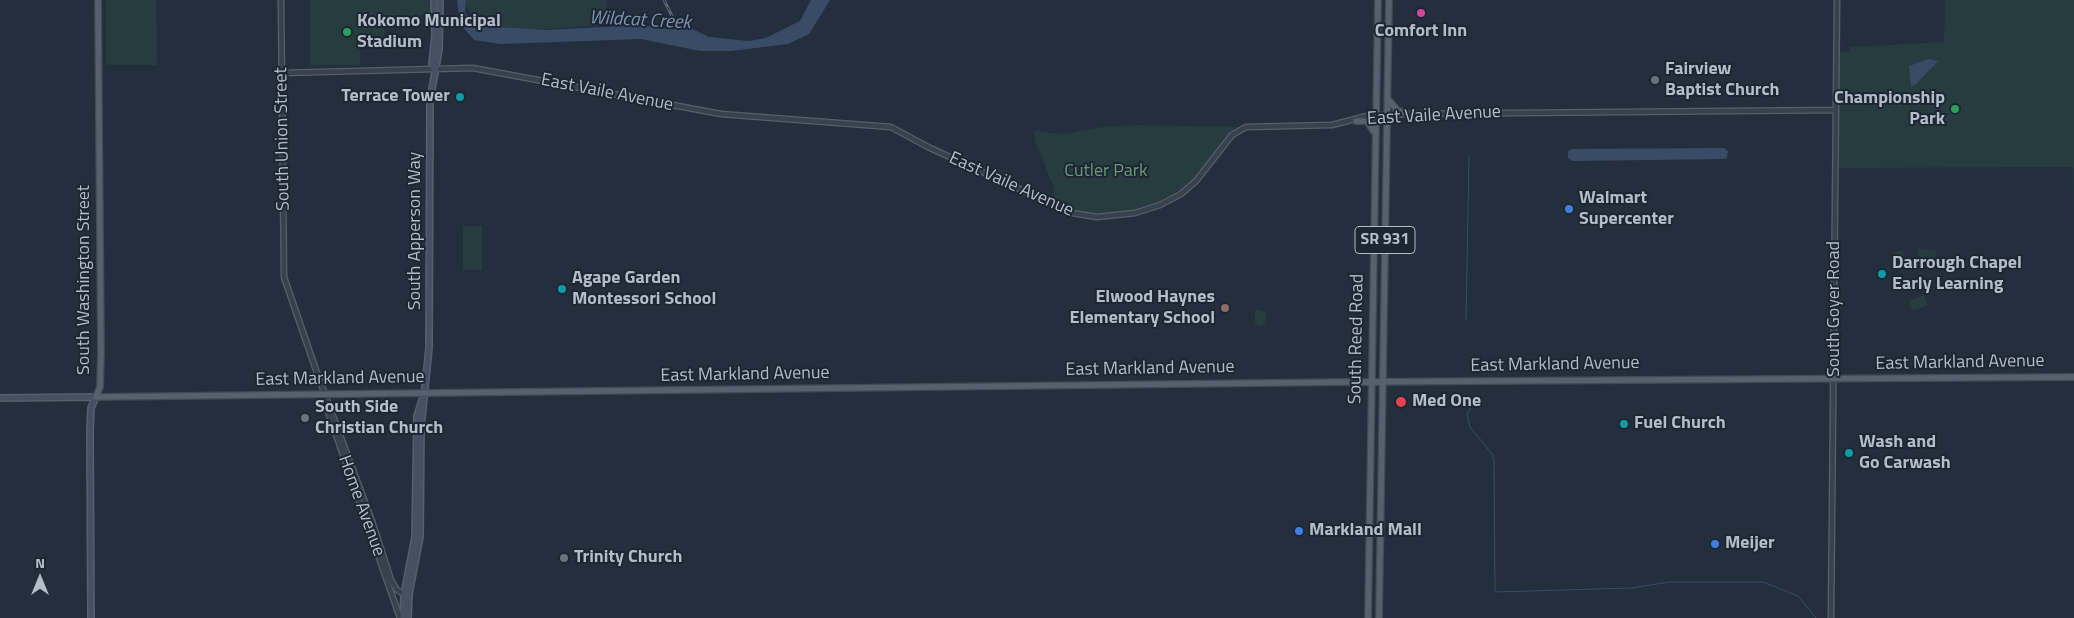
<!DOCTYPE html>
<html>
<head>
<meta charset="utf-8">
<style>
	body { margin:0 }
	#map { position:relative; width:2074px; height:618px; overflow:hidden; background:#242f3e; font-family:"Titillium Web",sans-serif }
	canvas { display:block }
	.north { position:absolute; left:15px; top:553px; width:50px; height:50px; -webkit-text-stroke:4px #1d2633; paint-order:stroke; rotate:0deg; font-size:14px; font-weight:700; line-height:20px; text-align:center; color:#b4bcc9 }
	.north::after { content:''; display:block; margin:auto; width:18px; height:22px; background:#b4bcc9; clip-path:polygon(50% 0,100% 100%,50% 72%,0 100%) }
</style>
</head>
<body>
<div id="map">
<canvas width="2074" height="618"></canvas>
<div class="north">N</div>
</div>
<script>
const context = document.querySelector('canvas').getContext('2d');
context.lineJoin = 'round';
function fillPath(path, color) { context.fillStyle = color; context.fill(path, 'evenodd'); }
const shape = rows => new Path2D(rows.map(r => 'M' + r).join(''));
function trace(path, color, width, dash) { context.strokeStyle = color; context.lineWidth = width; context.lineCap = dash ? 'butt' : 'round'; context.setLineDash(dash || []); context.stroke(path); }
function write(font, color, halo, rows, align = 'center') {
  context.font = font + ' "Titillium Web",sans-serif'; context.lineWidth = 4; context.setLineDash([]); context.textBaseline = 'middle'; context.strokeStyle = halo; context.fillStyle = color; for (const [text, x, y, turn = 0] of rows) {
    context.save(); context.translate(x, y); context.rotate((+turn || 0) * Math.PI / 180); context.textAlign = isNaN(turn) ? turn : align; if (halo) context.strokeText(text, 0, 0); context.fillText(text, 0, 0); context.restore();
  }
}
fillPath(shape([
	[106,0,156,0,157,65,106,65],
	[310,0,432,0,432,14,384,20,384,44,360,44,360,65,310,65],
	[462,0,607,0,605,25,507,32,479,25],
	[1945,0,2074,0,2074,223,2073,167,1836,168,1836,52,1850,52,1850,47,1944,42],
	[1134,125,1246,127,1236,131,1196,181,1181,194,1135,213,1085,217,1054,206,1054,188,1035,141,1034,131,1064,134,1100,127],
	[463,226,482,226,482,270,463,270],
	[1918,249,1936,250,1936,269,1918,268],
	[1902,250,1906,261,1914,259,1916,268,1908,269,1906,261,1897,262,1893,253],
	[1924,295,1928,305,1913,311,1909,301],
	[1257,309,1266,312,1266,320,1262,327,1255,324,1255,312]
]), '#263c3f');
fillPath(shape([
	[457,0,466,0,465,12,472,21,481,26,547,30,641,25,666,29,690,28,709,37,749,41,766,38,800,21,811,0,830,0,809,34,788,44,731,51,700,51,641,39,500,44,474,40,460,24],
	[1929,59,1938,61,1915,85,1911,86,1909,66],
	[1724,148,1728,151,1727,158,1725,159,1572,161,1568,158,1568,151,1572,149]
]), '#394c67');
trace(shape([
	[1466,320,1469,156],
	[1471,407,1467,414,1470,427,1492,454,1494,461,1495,592,1632,588,1669,582,1763,582,1798,596,1816,618]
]), '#394c67', 1);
const tertiary = shape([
	[281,0,284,277,317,373,372,521,391,580,396,589,406,596],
	[282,73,473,68,721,114,891,127,928,147,1072,213,1097,217,1135,213,1160,205,1181,194,1196,181,1232,135,1246,127,1332,125,1367,116,1408,114,1836,110],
	[325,398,326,406,400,618],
	[1831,618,1837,0]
]);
const secondary = shape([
	[434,69,432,64,435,36,434,0],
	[0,398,96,397,91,408,90,431,91,618],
	[403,618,404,595,415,537,417,416,424,394],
	[408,618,409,594,420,537,421,427,429,348,430,100,439,50,440,0]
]);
const primary = shape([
	[98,0,101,353,100,387,96,397,1346,382,2074,377],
	[1388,99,1397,110,1408,114],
	[1356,121,1367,121,1374,132],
	[1368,618,1378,0],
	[1379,618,1389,0]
]);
trace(tertiary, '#565f6c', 7);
trace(secondary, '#565f6c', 8);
trace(primary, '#414a57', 8);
trace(tertiary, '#38414e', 4.5);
trace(secondary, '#465061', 5);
trace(primary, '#56606e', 5.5);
const rail = shape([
	[664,0,677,26]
]);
trace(rail, '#5a6575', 3);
trace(rail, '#1d2633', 1, [4]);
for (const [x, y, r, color] of [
	[1421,13,5,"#d1479c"],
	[347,32,5,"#2e9e5b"],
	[1655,80,5,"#6b7280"],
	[460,97,5,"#0f9aa8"],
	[1955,109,5,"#2e9e5b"],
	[1569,209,5,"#3f7fe0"],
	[1882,274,5,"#0f9aa8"],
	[562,289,5,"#0f9aa8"],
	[1225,308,5,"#8d6e63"],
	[1401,402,6,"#e0444e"],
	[305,418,5,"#6b7280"],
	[1624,424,5,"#0f9aa8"],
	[1849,453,5,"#0f9aa8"],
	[1299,531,5,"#3f7fe0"],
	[1715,544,5,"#3f7fe0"],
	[564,558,5,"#6b7280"]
]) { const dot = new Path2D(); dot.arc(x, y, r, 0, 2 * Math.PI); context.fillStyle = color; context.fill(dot); trace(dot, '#1d2633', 2); }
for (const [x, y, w] of [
	[1385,240,60]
]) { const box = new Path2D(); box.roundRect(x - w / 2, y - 13.5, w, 27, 4); context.fillStyle = '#1d2633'; context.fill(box); trace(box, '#b4bcc9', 1); }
write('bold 16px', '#b4bcc9', null, [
	["SR 931",1385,240]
]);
write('bold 18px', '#b4bcc9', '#1d2633', [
	["Kokomo Municipal",357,22],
	["Stadium",357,43],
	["Comfort Inn",1421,32,"center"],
	["Fairview",1665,70],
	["Baptist Church",1665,91],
	["Terrace Tower",450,97,"right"],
	["Championship",1945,99,"right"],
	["Park",1945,120,"right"],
	["Walmart",1579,199],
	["Supercenter",1579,220],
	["Darrough Chapel",1892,264],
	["Early Learning",1892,285],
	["Agape Garden",572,279],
	["Montessori School",572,300],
	["Elwood Haynes",1215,298,"right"],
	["Elementary School",1215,319,"right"],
	["Med One",1412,402],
	["South Side",315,408],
	["Christian Church",315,429],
	["Fuel Church",1634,424],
	["Wash and",1859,443],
	["Go Carwash",1859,464],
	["Markland Mall",1309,531],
	["Meijer",1725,544],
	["Trinity Church",574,558]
], 'left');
write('18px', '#b4bcc9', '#1d2633', [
	["East Vaile Avenue",607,93,11],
	["East Vaile Avenue",1434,116,-3],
	["South Union Street",283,139,-91],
	["East Vaile Avenue",1011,185,24],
	["South Apperson Way",416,231,-90],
	["South Washington Street",85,280,-90],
	["South Goyer Road",1835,309,-90],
	["South Reed Road",1357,339,-89],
	["East Markland Avenue",1960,363,-1],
	["East Markland Avenue",1555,365,-1],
	["East Markland Avenue",1150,369,-1],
	["East Markland Avenue",745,375,-1],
	["East Markland Avenue",340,379,-1],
	["Home Avenue",361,506,70]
]);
write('18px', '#6b9a76', '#1d2633', [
	["Cutler Park",1106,172]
]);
write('italic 19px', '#7c92b1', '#1d2633', [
	["Wildcat Creek",640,21,3]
]);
</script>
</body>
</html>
